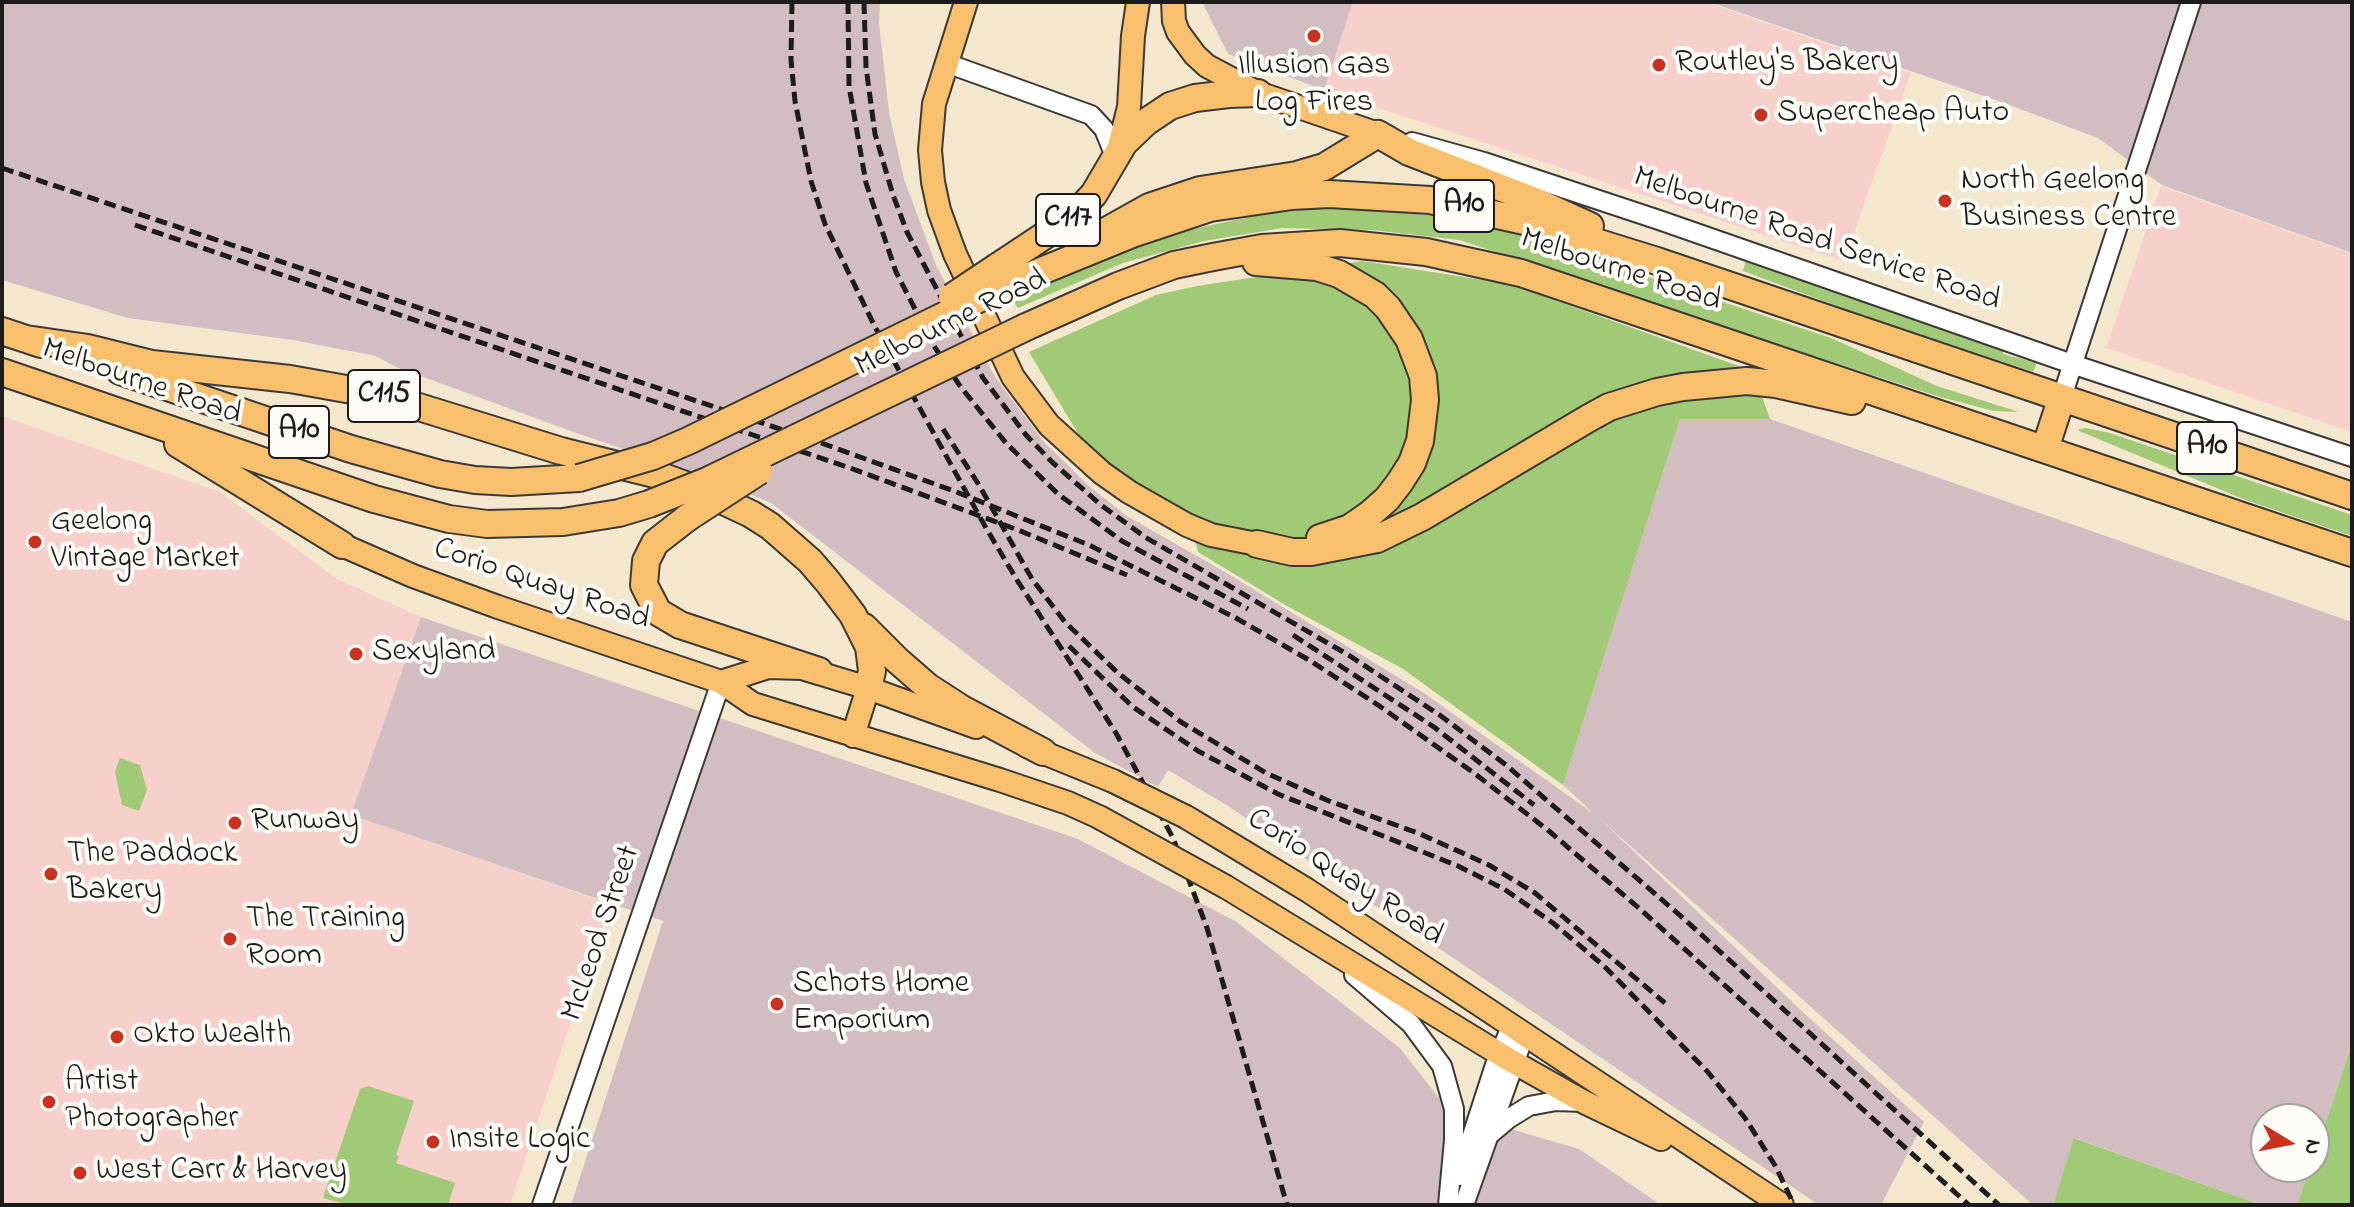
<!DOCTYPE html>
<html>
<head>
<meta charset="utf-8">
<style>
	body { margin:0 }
	#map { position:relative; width:2354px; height:1207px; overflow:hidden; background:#f3e7ce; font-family:"Indie Flower",sans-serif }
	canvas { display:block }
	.frame { position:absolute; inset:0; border:4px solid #1c1c1c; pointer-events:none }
	.north { position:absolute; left:2250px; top:1103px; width:80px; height:80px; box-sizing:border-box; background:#fdfcf7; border:2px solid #a3a29f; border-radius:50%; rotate:100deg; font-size:22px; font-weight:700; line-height:32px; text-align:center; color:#1c1c1c }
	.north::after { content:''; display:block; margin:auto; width:28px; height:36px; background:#c8321e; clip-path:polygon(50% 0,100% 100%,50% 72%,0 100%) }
</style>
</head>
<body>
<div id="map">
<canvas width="2354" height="1207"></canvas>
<div class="frame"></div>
<div class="north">N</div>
</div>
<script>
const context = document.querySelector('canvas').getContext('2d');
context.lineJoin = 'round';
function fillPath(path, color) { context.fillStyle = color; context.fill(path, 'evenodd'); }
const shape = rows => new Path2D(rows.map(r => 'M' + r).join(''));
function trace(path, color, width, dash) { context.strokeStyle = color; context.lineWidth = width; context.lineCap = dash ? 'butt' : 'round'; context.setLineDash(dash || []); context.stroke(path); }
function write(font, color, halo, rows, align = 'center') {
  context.font = font + ' "Indie Flower",sans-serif'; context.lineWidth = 8; context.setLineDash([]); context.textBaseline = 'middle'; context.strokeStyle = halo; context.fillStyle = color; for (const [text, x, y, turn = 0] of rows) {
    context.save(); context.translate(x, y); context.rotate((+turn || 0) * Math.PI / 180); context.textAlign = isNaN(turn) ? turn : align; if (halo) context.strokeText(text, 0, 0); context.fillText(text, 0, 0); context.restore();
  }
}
fillPath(shape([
	[1353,2,1706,2,1911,73,1844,261,1324,90],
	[2161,186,2352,254,2352,432,2106,348],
	[2,416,220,492,337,579,421,617,351,815,610,904,510,1205,2,1205]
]), '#f7d0cb');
fillPath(shape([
	[2,2,880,2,879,23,889,112,904,179,936,265,995,377,1045,443,1089,486,1127,516,1230,575,1424,693,1594,814,1563,785,1680,419,1770,419,2352,622,2352,1045,2314,1156,2314,1119,2266,1119,2266,1167,2310,1167,2297,1205,2261,1205,2075,1138,2053,1205,2033,1205,1599,818,1806,1015,1924,1122,1881,1205,1819,1205,1228,806,1168,770,1158,787,1095,753,771,503,721,482,579,434,396,367,376,356,293,340,128,318,2,280],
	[1202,2,1353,2,1324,90,1228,54],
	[1709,2,2352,2,2352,253,2162,185,2098,138,2004,103],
	[421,617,1078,839,1235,921,1400,1048,1449,1111,1579,1149,1661,1205,571,1205,663,921,351,815]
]), '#d2bec2');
fillPath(shape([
	[1339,207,1448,217,1516,233,1831,338,1937,386,2019,412,1994,411,1940,397,1459,240,1372,230,1282,228,1204,241,1123,263,1018,308,1013,301,1034,288,1107,254,1183,231,1269,213],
	[1746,259,1926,324,2003,347,2003,354,2037,363,2033,372,1858,314,1743,271],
	[1362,261,1509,284,1753,371,1770,419,1680,419,1563,785,1403,669,1287,606,1198,552,1189,517,1132,481,1083,442,1029,352,1156,295,1197,286],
	[2086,428,2110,433,2352,515,2352,536,2248,501,2079,431,2079,429],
	[120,758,140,765,147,790,139,811,122,805,115,772],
	[2352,1045,2352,1205,2297,1205,2310,1167,2314,1167,2314,1156],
	[368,1086,414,1101,396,1155,399,1156,396,1163,455,1183,448,1205,349,1205,323,1198,360,1089],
	[2074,1138,2261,1205,2053,1205]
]), '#a0ca76');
const minor = shape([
	[946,63,1091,115,1104,129,1115,156],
	[1412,142,1484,162,1659,220,2072,364,2352,457],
	[2061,400,2191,2],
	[1354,975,1411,1024,1442,1066,1454,1109,1454,1140,1448,1205],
	[1489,1135,1508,1119,1529,1106,1556,1101,1584,1102],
	[1459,1176,1495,1065,1511,1027],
	[542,1205,721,682],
	[1464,1205,1524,1036]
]);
const major = shape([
	[966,2,934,104,930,150,933,182,939,210,955,254,1013,377,1049,425,1102,473,1129,492,1187,525,1211,535,1257,544],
	[1173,2,1174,21,1178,32,1195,55,1207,66,1258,93,1378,134],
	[1118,151,1129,107,1133,36,1138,2],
	[342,545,413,576,498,607,721,682,753,704,1000,780,1068,803,1099,817],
	[721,682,768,667,802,668,868,688,976,727],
	[853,736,868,688],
	[1027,746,1113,781],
	[1186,817,1307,890,1782,1205],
	[1226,887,1508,1059,1584,1102,1661,1139]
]);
const highway = shape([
	[1099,235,1149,207,1200,190,1297,175,1324,167,1378,134,1409,152,1535,201,1590,226],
	[1256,262,1317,267,1339,274,1375,295,1388,308,1409,339,1423,376,1425,400,1420,441,1412,463,1400,482,1387,499,1370,514,1350,528,1320,538],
	[997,267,1068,220,1082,207,1094,194,1124,143,1146,122,1170,106,1195,98,1229,94,1258,93],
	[1007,285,1132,234,1210,208,1292,196,1329,194,1430,200,1538,224,1657,261,2352,496],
	[1026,327,1118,286,1174,265,1213,257,1262,248,1340,243,1426,252,1521,273,2352,553],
	[2,331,41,344],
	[26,339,88,348,152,364,290,379,380,395,561,451,658,475,702,491,751,514,770,526,810,561,828,582,853,615,869,647,872,671,868,688],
	[120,371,351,449,440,474,475,480,511,482,579,478],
	[2,372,374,499,449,519,487,524,563,522,619,513,649,504],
	[178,444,342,545],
	[2045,449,2061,400],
	[687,518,655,543,646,561,644,585,658,612,680,625,819,671],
	[1257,544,1292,552,1311,552,1377,539,1422,517,1589,418,1609,407,1657,392,1683,387,1747,381,1776,384,1852,401],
	[864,627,897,660,928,687,962,709,1043,752]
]);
trace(minor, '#3c3a37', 22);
trace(major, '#3c3a37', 26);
trace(highway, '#3c3a37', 30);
trace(minor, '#fff', 18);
trace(major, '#f8bf6c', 22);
trace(highway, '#f8bf6c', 26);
trace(shape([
	[792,2,791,60,795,101,811,181,825,224,875,327,986,528,1017,580,1116,733,1173,838,1207,928,1287,1205],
	[848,2,849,86,866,183,896,272,934,346,960,386,1006,443,1058,494,1122,541,1248,609],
	[864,2,866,67,875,134,893,195,907,232,983,378,1026,435,1052,462,1101,505,1145,537,1350,656,1441,716,1506,765,1683,918,1999,1205],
	[2,168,813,440,954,491,1089,545,1236,618,1309,660,1378,705,1474,773,1549,831,1640,909,1969,1205],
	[135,225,853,469,1018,530,1127,575],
	[943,429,979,485,1032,579,1065,622,1118,673,1181,722,1266,773,1329,801,1418,833,1489,865,1535,893,1665,1003],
	[1293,635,1434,727,1534,805],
	[1069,646,1133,707,1198,751,1278,794,1458,866,1504,889,1553,923,1604,966,1707,1071,1745,1118,1776,1167,1794,1205]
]), '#1c1c1c', 5, [12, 6]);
const majorBridge = shape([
	[1113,781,1186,817],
	[1099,817,1226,887]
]);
const highwayBridge = shape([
	[952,297,997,267],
	[579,478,653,456,688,441,1007,285],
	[649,504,707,481,1026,327],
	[687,518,759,471]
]);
trace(majorBridge, '#3c3a37', 26, []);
trace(highwayBridge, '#3c3a37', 30, []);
trace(majorBridge, '#f8bf6c', 22);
trace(highwayBridge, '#f8bf6c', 26);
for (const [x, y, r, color] of [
	[1314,36,8,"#c8321e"],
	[1659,65,8,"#c8321e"],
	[1761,115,8,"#c8321e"],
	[1945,201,8,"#c8321e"],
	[35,542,8,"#c8321e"],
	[356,654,8,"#c8321e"],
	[235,823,8,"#c8321e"],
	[51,874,8,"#c8321e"],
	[230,939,8,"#c8321e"],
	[777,1004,8,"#c8321e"],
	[117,1037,8,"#c8321e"],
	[49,1102,8,"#c8321e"],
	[433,1142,8,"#c8321e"],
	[80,1173,8,"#c8321e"]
]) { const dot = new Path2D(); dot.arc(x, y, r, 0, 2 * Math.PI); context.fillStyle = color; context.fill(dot); trace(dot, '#fdfcf7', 3); }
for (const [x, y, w] of [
	[1464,206,60],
	[1068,220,64],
	[384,396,72],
	[299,432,60],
	[2207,448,60]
]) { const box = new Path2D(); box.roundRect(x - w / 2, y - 26, w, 52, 6); context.fillStyle = '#fdfcf7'; context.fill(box); trace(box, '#1c1c1c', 2); }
write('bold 30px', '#1c1c1c', null, [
	["A10",1464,206],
	["C117",1068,220],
	["C115",384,396],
	["A10",299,432],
	["A10",2207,448]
]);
write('32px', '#1c1c1c', '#fdfcf7', [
	["Routley's Bakery",1675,65],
	["Illusion Gas",1314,68,"center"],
	["Log Fires",1314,105,"center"],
	["Supercheap Auto",1777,115],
	["North Geelong",1961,183],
	["Business Centre",1961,220],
	["Geelong",51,524],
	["Vintage Market",51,561],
	["Sexyland",372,654],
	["Runway",251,823],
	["The Paddock",67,856],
	["Bakery",67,893],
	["The Training",246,921],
	["Room",246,958],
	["Schots Home",793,986],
	["Emporium",793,1023],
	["Okto Wealth",133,1037],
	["Artist",65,1084],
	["Photographer",65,1121],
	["Insite Logic",449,1142],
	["West Carr & Harvey",96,1173]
], 'left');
write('32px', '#1c1c1c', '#fdfcf7', [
	["Melbourne Road Service Road",1816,241,19],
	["Melbourne Road",1620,272,18],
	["Melbourne Road",952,325,-26],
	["Melbourne Road",141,384,19],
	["Corio Quay Road",541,586,19],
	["Corio Quay Road",1344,879,33],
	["McLeod Street",603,934,-71]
]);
</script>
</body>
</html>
